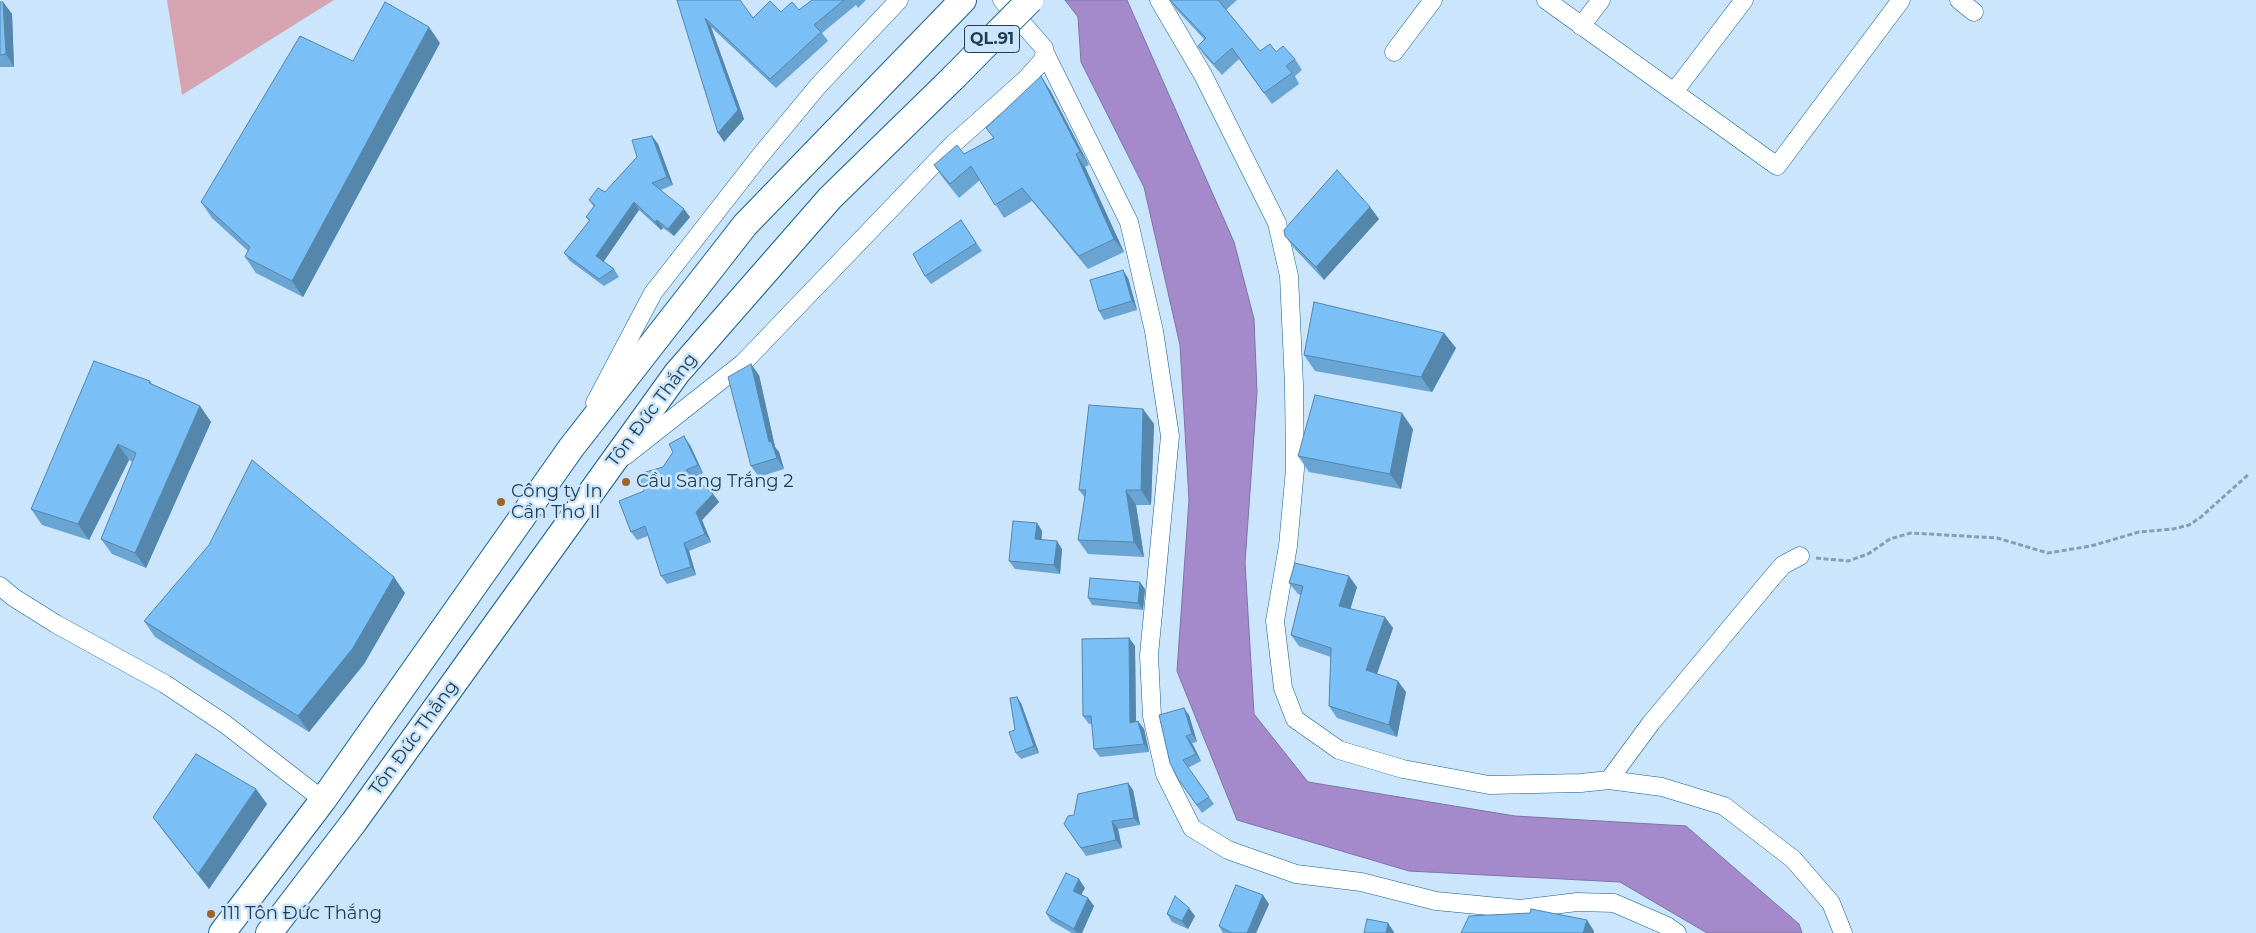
<!DOCTYPE html>
<html>
<head>
<meta charset="utf-8">
<style>
	body { margin:0 }
	canvas { display:block; background:#cae5fc }
</style>
</head>
<body>
<canvas width="2256" height="933"></canvas>
<script>
const context = document.querySelector('canvas').getContext('2d');
context.lineJoin = 'round';
function fillPath(path, color) { context.fillStyle = color; context.fill(path, 'evenodd'); }
const shape = rows => new Path2D(rows.map(r => 'M' + r).join(''));
function trace(path, color, width, dash) { context.strokeStyle = color; context.lineWidth = width; context.lineCap = dash ? 'butt' : 'round'; context.setLineDash(dash || []); context.stroke(path); }
function write(font, color, halo, rows, align = 'center') {
  context.font = font + ' Montserrat,sans-serif'; context.lineWidth = 5; context.setLineDash([]); context.textBaseline = 'middle'; context.strokeStyle = halo; context.fillStyle = color; for (const [text, x, y, turn = 0] of rows) {
    context.save(); context.translate(x, y); context.rotate((+turn || 0) * Math.PI / 180); context.textAlign = isNaN(turn) ? turn : align; if (halo) context.strokeText(text, 0, 0); context.fillText(text, 0, 0); context.restore();
  }
}
fillPath(shape([
	[167,0,334,0,182,95]
]), '#d6a4b0');
const water = shape([
	[1065,0,1127,0,1234,242,1254,319,1257,392,1245,563,1254,714,1308,782,1515,816,1686,826,1799,924,1802,933,1707,933,1620,882,1409,871,1237,820,1177,671,1189,500,1180,345,1144,187,1081,62,1078,17,1065,0]
]);
fillPath(water, '#a58acb');
trace(water, '#7d73a7', 1);
const minor = shape([
	[1159,0,1203,75,1277,223,1289,276,1294,385,1295,469,1288,546,1275,621,1283,688,1295,719,1339,750,1403,769,1489,785,1581,783,1609,780,1662,787,1724,806,1793,859,1831,903,1843,933],
	[1546,0,1777,166,1901,0],
	[1959,0,1974,12],
	[1581,26,1601,0],
	[1394,52,1433,0],
	[1045,53,1129,222,1154,331,1170,436,1149,655,1152,716,1165,774,1192,828,1228,850,1296,874,1361,882,1436,901,1520,909,1577,902,1614,903,1667,926,1677,933],
	[1674,92,1744,0],
	[595,403,653,293,760,156,818,86,899,0],
	[625,456,743,363,952,145,1026,79,1042,61,1045,53,1044,48,1002,0],
	[0,586,13,597,56,624,165,684,225,724,323,800],
	[1609,780,1651,723,1770,580,1783,565,1800,556]
]);
const highway = shape([
	[222,933,323,800,571,448,745,225,963,0],
	[269,933,354,822,677,373,830,198,953,78]
]);
trace(minor, '#135e8f', 19);
trace(highway, '#135e8f', 28);
trace(shape([
	[1816,558,1848,561,1868,554,1890,539,1911,533,1997,538,2048,553,2091,546,2139,532,2173,529,2189,525,2201,517,2249,474]
]), '#839fb6', 3, [5, 2.5]);
trace(minor, '#fff', 18);
trace(highway, '#fff', 26);
const highwayBridge = shape([
	[953,78,1030,0]
]);
trace(highwayBridge, '#135e8f', 28, []);
trace(highwayBridge, '#fff', 26);
fillPath(shape([
	[677,0,753,18,781,12,799,10,812,0,866,0,858,8,856,5,822,33,828,41,776,88,711,27,744,119,724,142],
	[1170,0,1237,0,1226,10,1260,51,1276,52,1295,59,1302,70,1295,76,1299,84,1272,104,1239,59,1222,75,1205,56,1198,46,1204,39,1177,10],
	[0,2,3,2,12,14,14,67,0,67],
	[440,43,303,297,256,273,245,257,248,251,212,218,201,202,353,61],
	[1050,90,1089,165,1085,167,1124,252,1088,269,1032,201,1004,218,980,180,959,198,943,178,934,165,964,154,993,138],
	[652,136,658,144,673,185,661,190,690,217,674,236,663,228,661,230,639,210,603,262,614,269,619,277,604,286,570,261,564,253,589,221,586,217,594,207,589,200,605,192,637,157],
	[1370,207,1379,219,1324,280,1294,248,1285,236],
	[961,220,982,251,931,284,925,276],
	[1128,278,1137,310,1104,320,1099,311],
	[1444,333,1456,348,1432,392,1315,371,1304,355],
	[759,375,775,447,779,452,784,469,759,477,751,466],
	[150,381,152,384,200,406,211,422,146,568,112,554,101,539,133,462,129,460,89,540,42,525,31,509],
	[1143,409,1154,424,1151,505,1136,505,1144,557,1088,554,1078,540,1085,498,1079,490],
	[1413,429,1401,489,1309,472,1298,456],
	[690,445,703,473,694,478,713,494,719,502,702,520,711,542,689,551,696,575,667,584,661,576,648,536,637,540,631,532,644,491,663,467],
	[1037,523,1042,531,1041,540,1062,549,1060,574,1015,569,1009,561],
	[1289,583,1357,587,1350,608,1393,628,1377,674,1406,692,1397,737,1337,718,1329,706,1331,657,1299,646,1291,635,1301,595,1298,594],
	[1145,589,1143,610,1092,605,1088,598],
	[405,593,364,664,309,732,155,637,144,621],
	[1129,638,1135,646,1136,721,1144,729,1149,752,1100,757,1094,749,1092,724,1089,724,1083,716],
	[1021,703,1039,753,1021,759,1016,753,1015,730],
	[1189,715,1197,742,1192,743,1201,761,1188,768,1214,804,1202,813,1178,779],
	[1128,783,1133,790,1140,825,1118,829,1122,848,1086,856,1064,824,1074,815],
	[256,789,267,804,209,889,164,832,153,817],
	[1085,888,1081,894,1088,898,1094,906,1082,933,1072,933,1051,921,1046,913],
	[1269,904,1256,933,1223,933,1219,926],
	[1167,914,1195,916,1188,929,1172,922]
]), '#69a4d3');
fillPath(shape([
	[3,2,12,14,14,67,6,54],
	[705,18,711,27,744,119,724,142,718,133],
	[429,27,440,43,303,297,292,281],
	[1041,76,1050,90,1089,165,1080,152],
	[652,136,658,144,673,185,667,177],
	[1076,154,1085,167,1124,252,1114,239],
	[634,202,639,210,602,264,596,256],
	[1370,207,1379,219,1324,280,1316,267],
	[684,209,690,217,674,236,668,229],
	[657,220,663,228,661,230,655,222],
	[1123,270,1128,278,1137,310,1132,301],
	[1444,333,1456,348,1432,392,1421,377],
	[751,364,759,375,775,447,779,452,784,469,777,458,769,442],
	[200,406,211,422,146,568,135,553],
	[1143,409,1154,424,1151,505,1141,490],
	[1402,413,1413,429,1401,489,1390,474],
	[684,436,690,445,703,473,698,465],
	[118,444,129,460,89,540,78,524],
	[1126,490,1136,505,1144,557,1134,542],
	[713,494,719,502,702,520,711,542,705,534,696,512],
	[1037,523,1042,531,1041,547,1035,539],
	[1057,541,1062,549,1060,574,1054,565],
	[684,543,689,551,696,575,691,567],
	[1349,576,1357,587,1348,617,1339,606],
	[394,577,405,593,364,664,309,732,298,716],
	[1140,582,1145,589,1143,610,1138,603],
	[1385,617,1393,628,1374,682,1366,670],
	[1129,638,1135,646,1136,731,1130,723],
	[1398,681,1406,692,1397,737,1389,725],
	[1017,697,1021,703,1039,753,1034,746],
	[1184,708,1189,715,1197,742,1192,734],
	[1138,721,1144,729,1149,752,1144,744],
	[1186,736,1192,743,1201,761,1196,754],
	[1128,783,1133,790,1140,825,1134,818],
	[256,789,267,804,209,889,198,874],
	[1112,821,1118,829,1122,848,1116,840],
	[1079,879,1085,888,1079,899,1073,891],
	[1263,895,1269,904,1256,933,1247,933],
	[1088,898,1094,906,1082,933,1077,933,1074,929],
	[1189,908,1195,916,1188,929,1182,921],
	[1587,920,1594,931,1594,933,1583,933],
	[1388,923,1394,932,1394,933,1386,933]
]), '#5586ac');
const building = shape([
	[677,0,740,0,753,18,770,1,781,12,792,2,799,10,812,0,844,0,814,25,821,32,770,79,705,18,738,110,718,133,677,0],
	[1170,0,1218,0,1260,51,1270,44,1276,52,1283,46,1295,59,1286,66,1292,73,1264,93,1232,48,1214,64,1198,46,1206,38,1170,0],
	[0,2,3,2,6,54,0,55,0,2],
	[385,2,429,27,292,281,245,257,250,247,201,202,300,36,353,61,385,2],
	[1041,76,1080,152,1076,154,1114,239,1079,256,1022,188,995,205,971,166,950,184,934,165,957,145,964,154,994,138,986,128,1041,76],
	[652,136,667,177,652,183,684,209,668,229,657,220,655,222,634,202,596,256,614,269,599,279,564,253,590,220,586,217,595,205,589,200,598,188,605,192,637,157,632,140,652,136],
	[1337,170,1370,207,1316,267,1285,236,1284,230,1337,170],
	[961,220,976,243,925,276,913,254,961,220],
	[1123,270,1132,301,1099,311,1090,280,1123,270],
	[1314,302,1444,333,1421,377,1304,355,1314,302],
	[94,361,150,381,149,383,200,406,135,553,101,539,136,453,118,444,78,524,31,509,94,361],
	[751,364,769,442,771,441,777,458,751,466,728,377,751,364],
	[1315,395,1402,413,1390,474,1298,456,1315,395],
	[1089,405,1143,409,1141,490,1126,490,1134,542,1078,540,1086,490,1079,490,1089,405],
	[684,436,698,465,686,470,713,494,696,512,705,534,684,543,691,567,661,576,645,526,631,532,619,501,644,491,639,474,663,467,673,452,669,444,684,436],
	[252,460,394,577,353,648,298,716,144,621,209,545,252,460],
	[1013,521,1037,523,1035,539,1057,541,1054,565,1009,561,1013,521],
	[1295,563,1349,576,1339,606,1385,617,1366,670,1398,681,1389,725,1329,706,1331,648,1291,635,1303,586,1289,583,1295,563],
	[1090,578,1140,582,1138,603,1088,598,1090,578],
	[1129,638,1130,723,1138,721,1144,744,1094,749,1091,716,1083,716,1082,639,1129,638],
	[1017,697,1034,746,1016,753,1009,732,1015,730,1010,698,1017,697],
	[1184,708,1192,734,1186,736,1196,754,1183,760,1209,797,1197,805,1178,779,1170,763,1159,715,1184,708],
	[196,754,256,789,198,874,153,817,196,754],
	[1128,783,1134,818,1112,821,1116,840,1081,848,1064,824,1068,816,1074,815,1078,794,1128,783],
	[1066,873,1079,879,1073,891,1088,898,1074,929,1046,913,1066,873],
	[1236,885,1263,895,1247,933,1232,933,1219,926,1236,885],
	[1175,896,1189,908,1182,921,1167,914,1175,896],
	[1531,909,1587,920,1583,933,1461,933,1469,916,1530,913,1531,909],
	[1367,919,1388,923,1386,933,1364,933,1367,919]
]);
fillPath(building, '#7abff5');
trace(building, '#5586ac', 1);
for (const [x, y, r, color] of [
	[626,482,5,"#a06426"],
	[501,502,5,"#a06426"],
	[211,914,5,"#a06426"]
]) { const dot = new Path2D(); dot.arc(x, y, r, 0, 2 * Math.PI); context.fillStyle = color; context.fill(dot); trace(dot, '#cae5fc', 2); }
for (const [x, y, w] of [
	[992,39,55]
]) { const box = new Path2D(); box.roundRect(x - w / 2, y - 13.5, w, 27, 4); context.fillStyle = '#cae5fc'; context.fill(box); trace(box, '#1f3c52', 1); }
write('bold 16px', '#1f3c52', null, [
	["QL.91",992,39]
]);
write('18px', '#1f3c52', '#cae5fc', [
	["Tôn Đức Thắng",652,410,-53],
	["Tôn Đức Thắng",414,738,-54]
]);
write('18px', '#1f3c52', '#cae5fc', [
	["Cầu Sang Trắng 2",636,482],
	["Công ty In",511,492],
	["Cần Thơ II",511,513],
	["111 Tôn Đức Thắng",221,914]
], 'left');
</script>
</body>
</html>
